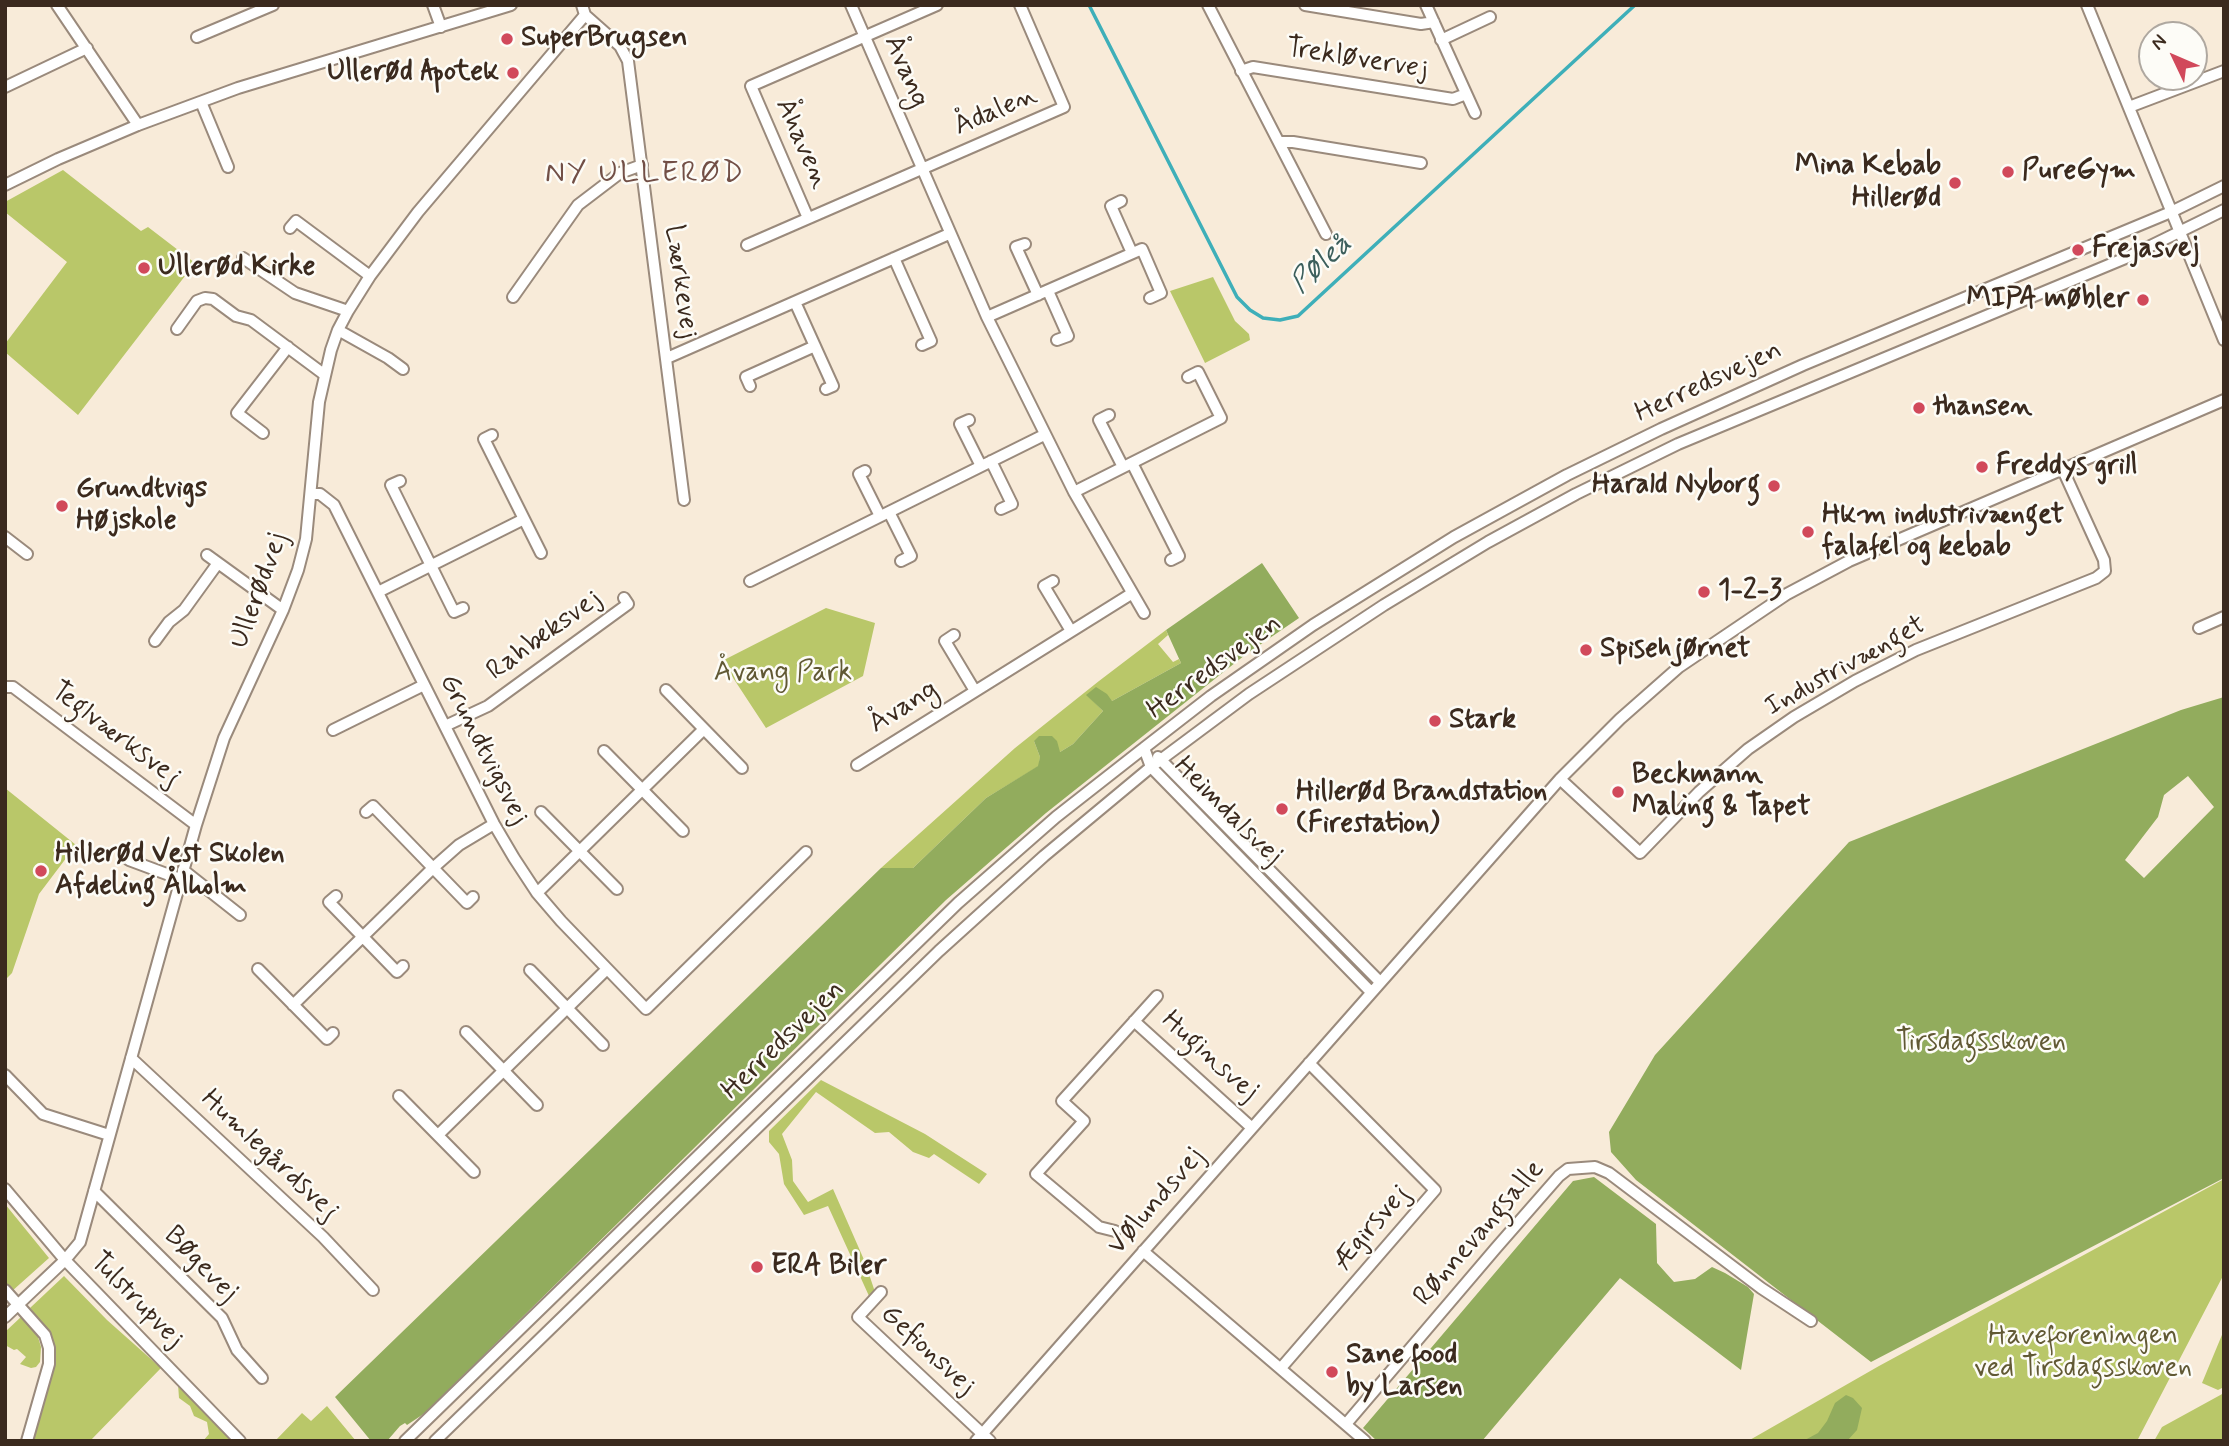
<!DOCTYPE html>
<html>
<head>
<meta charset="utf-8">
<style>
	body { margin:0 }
	#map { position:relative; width:2229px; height:1446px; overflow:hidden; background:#f8ebd9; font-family:Mynerve,sans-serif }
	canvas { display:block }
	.frame { position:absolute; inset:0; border:7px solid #3b2a1e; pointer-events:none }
	.north { position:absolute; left:2138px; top:21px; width:70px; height:70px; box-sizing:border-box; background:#fdfcf7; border:2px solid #afa8a0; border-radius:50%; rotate:314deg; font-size:19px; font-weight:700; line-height:28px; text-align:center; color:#3b2a1e }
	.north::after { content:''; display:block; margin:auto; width:24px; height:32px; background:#d1495b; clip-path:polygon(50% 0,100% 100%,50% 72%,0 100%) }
</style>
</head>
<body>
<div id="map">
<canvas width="2229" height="1446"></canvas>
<div class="frame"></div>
<div class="north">N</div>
</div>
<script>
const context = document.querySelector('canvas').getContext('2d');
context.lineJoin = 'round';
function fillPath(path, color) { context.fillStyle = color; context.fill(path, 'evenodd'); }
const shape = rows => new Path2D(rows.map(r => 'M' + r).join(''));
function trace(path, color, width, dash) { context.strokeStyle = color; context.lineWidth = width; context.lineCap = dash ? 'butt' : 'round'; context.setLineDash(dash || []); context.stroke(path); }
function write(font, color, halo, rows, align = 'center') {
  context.font = font + ' Mynerve,sans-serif'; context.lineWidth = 5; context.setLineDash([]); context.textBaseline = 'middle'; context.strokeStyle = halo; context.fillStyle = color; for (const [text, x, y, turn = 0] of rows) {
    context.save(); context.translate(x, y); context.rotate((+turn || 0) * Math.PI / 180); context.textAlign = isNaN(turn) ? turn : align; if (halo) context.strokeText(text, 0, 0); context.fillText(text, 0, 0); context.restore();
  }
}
fillPath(shape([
	[63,170,141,231,148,227,195,263,78,415,5,352,5,344,67,262,5,212,5,202],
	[1213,277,1235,321,1249,334,1250,340,1205,363,1170,291],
	[826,608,875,623,863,676,766,728,722,661],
	[1166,630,1168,635,1158,644,1173,662,1179,659,1181,663,1112,701,1087,695,1103,711,1073,744,1060,752,1034,741,1040,757,1039,766,986,798,913,868,881,868,1015,748,1099,681],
	[5,788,76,845,39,894,12,973,5,980],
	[821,1080,925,1134,987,1174,979,1184,934,1154,929,1158,913,1152,889,1132,875,1133,816,1092,782,1134,792,1160,793,1181,808,1202,833,1189,865,1262,875,1292,869,1296,828,1206,804,1215,784,1184,779,1154,769,1142,769,1131],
	[2224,1179,2224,1274,2137,1441,1748,1441,1879,1366],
	[5,1204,49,1258,11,1292,5,1286],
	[64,1276,107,1320,161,1368,90,1441,33,1441,55,1357,50,1333,30,1308],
	[22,1316,38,1337,41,1347,40,1362,36,1367,31,1368,20,1364,26,1357,17,1349,14,1350,5,1345,5,1332],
	[2224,1330,2224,1387,2218,1390,2202,1383],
	[178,1384,212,1420,232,1441,203,1441,209,1434,207,1422,194,1416,190,1406,179,1398],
	[2224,1393,2224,1441,2154,1441,2162,1427],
	[327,1406,356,1441,275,1441,302,1413,311,1421]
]), '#b9c769');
fillPath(shape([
	[1262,563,1299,618,1245,655,1046,813,946,900,425,1413,407,1425,405,1423,400,1426,387,1441,371,1441,335,1397,881,868,913,868,986,798,1038,766,1040,757,1034,741,1039,736,1052,736,1057,741,1060,752,1073,744,1103,711,1086,695,1096,687,1107,694,1112,701,1181,663,1166,630],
	[2224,697,2224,1178,1871,1362,1636,1180,1611,1152,1609,1132,1655,1055,1849,842,2181,710],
	[2188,776,2214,807,2144,878,2125,860,2158,817,2164,795],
	[1594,1177,1656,1224,1657,1263,1674,1282,1695,1279,1712,1267,1725,1273,1748,1287,1754,1294,1741,1370,1620,1278,1482,1441,1377,1441,1363,1428,1573,1181],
	[1846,1395,1853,1398,1862,1408,1857,1430,1847,1441,1803,1441,1818,1433,1827,1421,1835,1403]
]), '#92ac5d');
trace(shape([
	[1089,5,1237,297,1250,310,1263,318,1280,320,1298,316,1635,5]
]), '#3eafb9', 3.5);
const minor = shape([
	[57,5,138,125],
	[433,5,441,27],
	[582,5,585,15,620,46,628,61,684,500],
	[851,5,987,317,1074,492,1144,613],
	[1208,5,1326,234],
	[1305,5,1421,24,1434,22],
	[1426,5,1475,113],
	[2087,5,2224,340],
	[197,37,273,5],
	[1441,40,1490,17],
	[1241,71,1253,67,1453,99,1466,94],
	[5,87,87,48],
	[201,102,228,167],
	[2129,107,2224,71],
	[1280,142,1293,142,1421,163],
	[5,185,58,159,138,125,238,88,511,5],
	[1121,201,1111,206,1132,253],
	[808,218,751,86,937,5],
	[290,228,296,221,370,276],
	[1025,244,1016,247,1038,295],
	[747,245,1064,107,1020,5],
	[243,258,295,293,348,311],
	[894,258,931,341,922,345],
	[1048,291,1068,336,1057,340],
	[513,297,578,205,620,173,642,165],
	[795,302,833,386,826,389],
	[987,317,1142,249,1161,293,1150,298],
	[177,329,197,301,205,298,213,299,236,316,251,320,325,375],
	[338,330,388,358,403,369],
	[667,358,949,234],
	[750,386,746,377,815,346],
	[1109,415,1099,420,1123,467],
	[969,420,960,424,981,466],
	[263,433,237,413,288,347],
	[492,435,484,439,541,553],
	[991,461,1012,504,1001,509],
	[1132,463,1179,556,1171,560],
	[865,471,859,474,880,516],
	[400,481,391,485,454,612,463,608],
	[1074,492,1221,418,1198,372,1188,377],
	[311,494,320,494,334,505,494,824,514,858,537,893,561,921,646,1009,806,852],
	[889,512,911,556,901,561],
	[5,537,27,554],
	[207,555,283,610],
	[750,581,1044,435],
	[1053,581,1044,586,1071,631],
	[378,592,524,519],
	[2199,628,2224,617],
	[954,635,945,641,975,691],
	[155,641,169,622,184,610,218,563],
	[5,687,13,687,196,825],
	[666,690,742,768],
	[445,726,488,706,628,604,624,598],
	[333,730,424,685],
	[1144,748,1151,767,1371,992],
	[604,751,683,831],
	[1158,757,1380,982],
	[857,765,1131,594],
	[1560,779,1640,853,1699,792,1748,749,1794,717,1855,681,1916,650,2096,578,2105,571,2104,560,2063,470],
	[366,812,373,806,467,903,473,897],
	[541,812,617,889],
	[129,860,180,879],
	[183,870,240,915],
	[537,893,704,729],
	[336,896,329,902,397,972,403,966],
	[258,969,327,1039,333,1033],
	[530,970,603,1045],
	[293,1005,433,868,459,845,494,824],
	[1134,1021,1252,1128],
	[466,1032,537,1105],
	[131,1058,323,1237,373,1290],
	[5,1075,43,1114,109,1135],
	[399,1096,474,1172],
	[438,1135,607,969],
	[5,1189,65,1260,240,1441],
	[94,1191,222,1318,237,1350,262,1378],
	[1115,1231,1099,1227,1036,1174,1084,1121,1062,1101,1157,996],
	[1143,1251,1365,1441],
	[5,1290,45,1335,49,1348,49,1364,27,1441],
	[881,1292,858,1317,990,1441],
	[5,1317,65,1260,80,1242,196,825,224,738,283,610,298,570,306,539,319,402,331,350,338,330,348,311,370,276,418,212,585,15],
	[1281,1368,1435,1190,1309,1063],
	[1346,1424,1496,1248,1559,1176,1568,1169,1595,1167,1609,1173,1761,1288,1811,1321],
	[405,1441,958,903,1056,817,1144,748,1211,696,1313,625,1454,537,1567,475,1661,429,1803,365,2171,212,2224,186],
	[435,1441,939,951,1044,856,1151,767,1249,694,1384,605,1488,542,1576,494,1678,444,2128,257,2224,210],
	[976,1441,1560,779,1620,719,1679,667,1787,594,1849,561,2224,400]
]);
trace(minor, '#9a8a7c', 14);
trace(minor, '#fff', 10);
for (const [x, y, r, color] of [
	[507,39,7,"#d1495b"],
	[513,73,7,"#d1495b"],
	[2008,172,7,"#d1495b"],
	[1955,183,7,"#d1495b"],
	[2078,250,7,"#d1495b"],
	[144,268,7,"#d1495b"],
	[2143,300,7,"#d1495b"],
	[1919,408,7,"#d1495b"],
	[1982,467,7,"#d1495b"],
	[1774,486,7,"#d1495b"],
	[62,506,7,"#d1495b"],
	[1808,532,7,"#d1495b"],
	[1704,592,7,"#d1495b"],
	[1586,650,7,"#d1495b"],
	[1435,721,7,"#d1495b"],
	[1618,792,7,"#d1495b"],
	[1282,809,7,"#d1495b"],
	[41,871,7,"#d1495b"],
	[757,1267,7,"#d1495b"],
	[1332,1372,7,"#d1495b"]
]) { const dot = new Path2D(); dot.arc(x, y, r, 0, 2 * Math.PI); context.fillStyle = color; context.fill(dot); trace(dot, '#fdfcf7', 2.5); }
write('bold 28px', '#3b2a1e', '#fdfcf7', [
	["SuperBrugsen",521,39],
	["Ullerød Apotek",499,73,"right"],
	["Mina Kebab",1941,167,"right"],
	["Hillerød",1941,199,"right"],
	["PureGym",2022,172],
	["Frejasvej",2092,250],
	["Ullerød Kirke",158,268],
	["MIPA møbler",2129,300,"right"],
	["thansen",1933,408],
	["Freddys grill",1996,467],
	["Harald Nyborg",1760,486,"right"],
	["Grundtvigs",76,490],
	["Højskole",76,522],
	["Hkm industrivænget",1822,516],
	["falafel og kebab",1822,548],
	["1-2-3",1718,592],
	["Spisehjørnet",1600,650],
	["Stark",1449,721],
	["Beckmann",1632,776],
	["Maling & Tapet",1632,808],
	["Hillerød Brandstation",1296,793],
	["(Firestation)",1296,825],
	["Hillerød Vest Skolen",55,855],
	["Afdeling Ålholm",55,887],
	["ERA Biler",771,1267],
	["Sane food",1346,1356],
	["by Larsen",1346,1388]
], 'left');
write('28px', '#3b2a1e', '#fdfcf7', [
	["Trekløvervej",1357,60,9],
	["Åvang",905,72,67],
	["Ådalen",996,112,-23],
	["Åhaven",801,144,66],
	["Lærkevej",680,282,82],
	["Herredsvejen",1709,383,-25],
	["Ullerødvej",260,591,-70],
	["Rahbeksvej",545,636,-36],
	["Industrivænget",1846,667,-29],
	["Herredsvejen",1215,668,-36],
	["Åvang",904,708,-32],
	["Teglværksvej",115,735,37],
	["Grundtvigsvej",483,750,63],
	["Heimdalsvej",1227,812,45],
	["Herredsvejen",784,1041,-44],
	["Huginsvej",1209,1057,42],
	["Humlegårdsvej",269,1156,43],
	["Vølundsvej",1157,1202,-49],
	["Ægirsvej",1372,1228,-49],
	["Rønnevangsalle",1480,1234,-49],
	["Bøgevej",200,1265,46],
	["Tulstrupvej",136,1301,46],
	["Gefionsvej",927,1351,43]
]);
write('28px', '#615934', '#fdfcf7', [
	["Åvang Park",783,674],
	["Tirsdagsskoven",1981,1043],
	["Haveforeningen",2083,1337],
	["ved Tirsdagsskoven",2083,1369]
]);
context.letterSpacing = '2px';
write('30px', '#724f46', '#fdfcf7', [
	["NY ULLERØD",645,175]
]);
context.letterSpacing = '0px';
write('italic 30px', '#3c5f5c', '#fdfcf7', [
	["Pøleå",1322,265,-43]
]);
</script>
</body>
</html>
